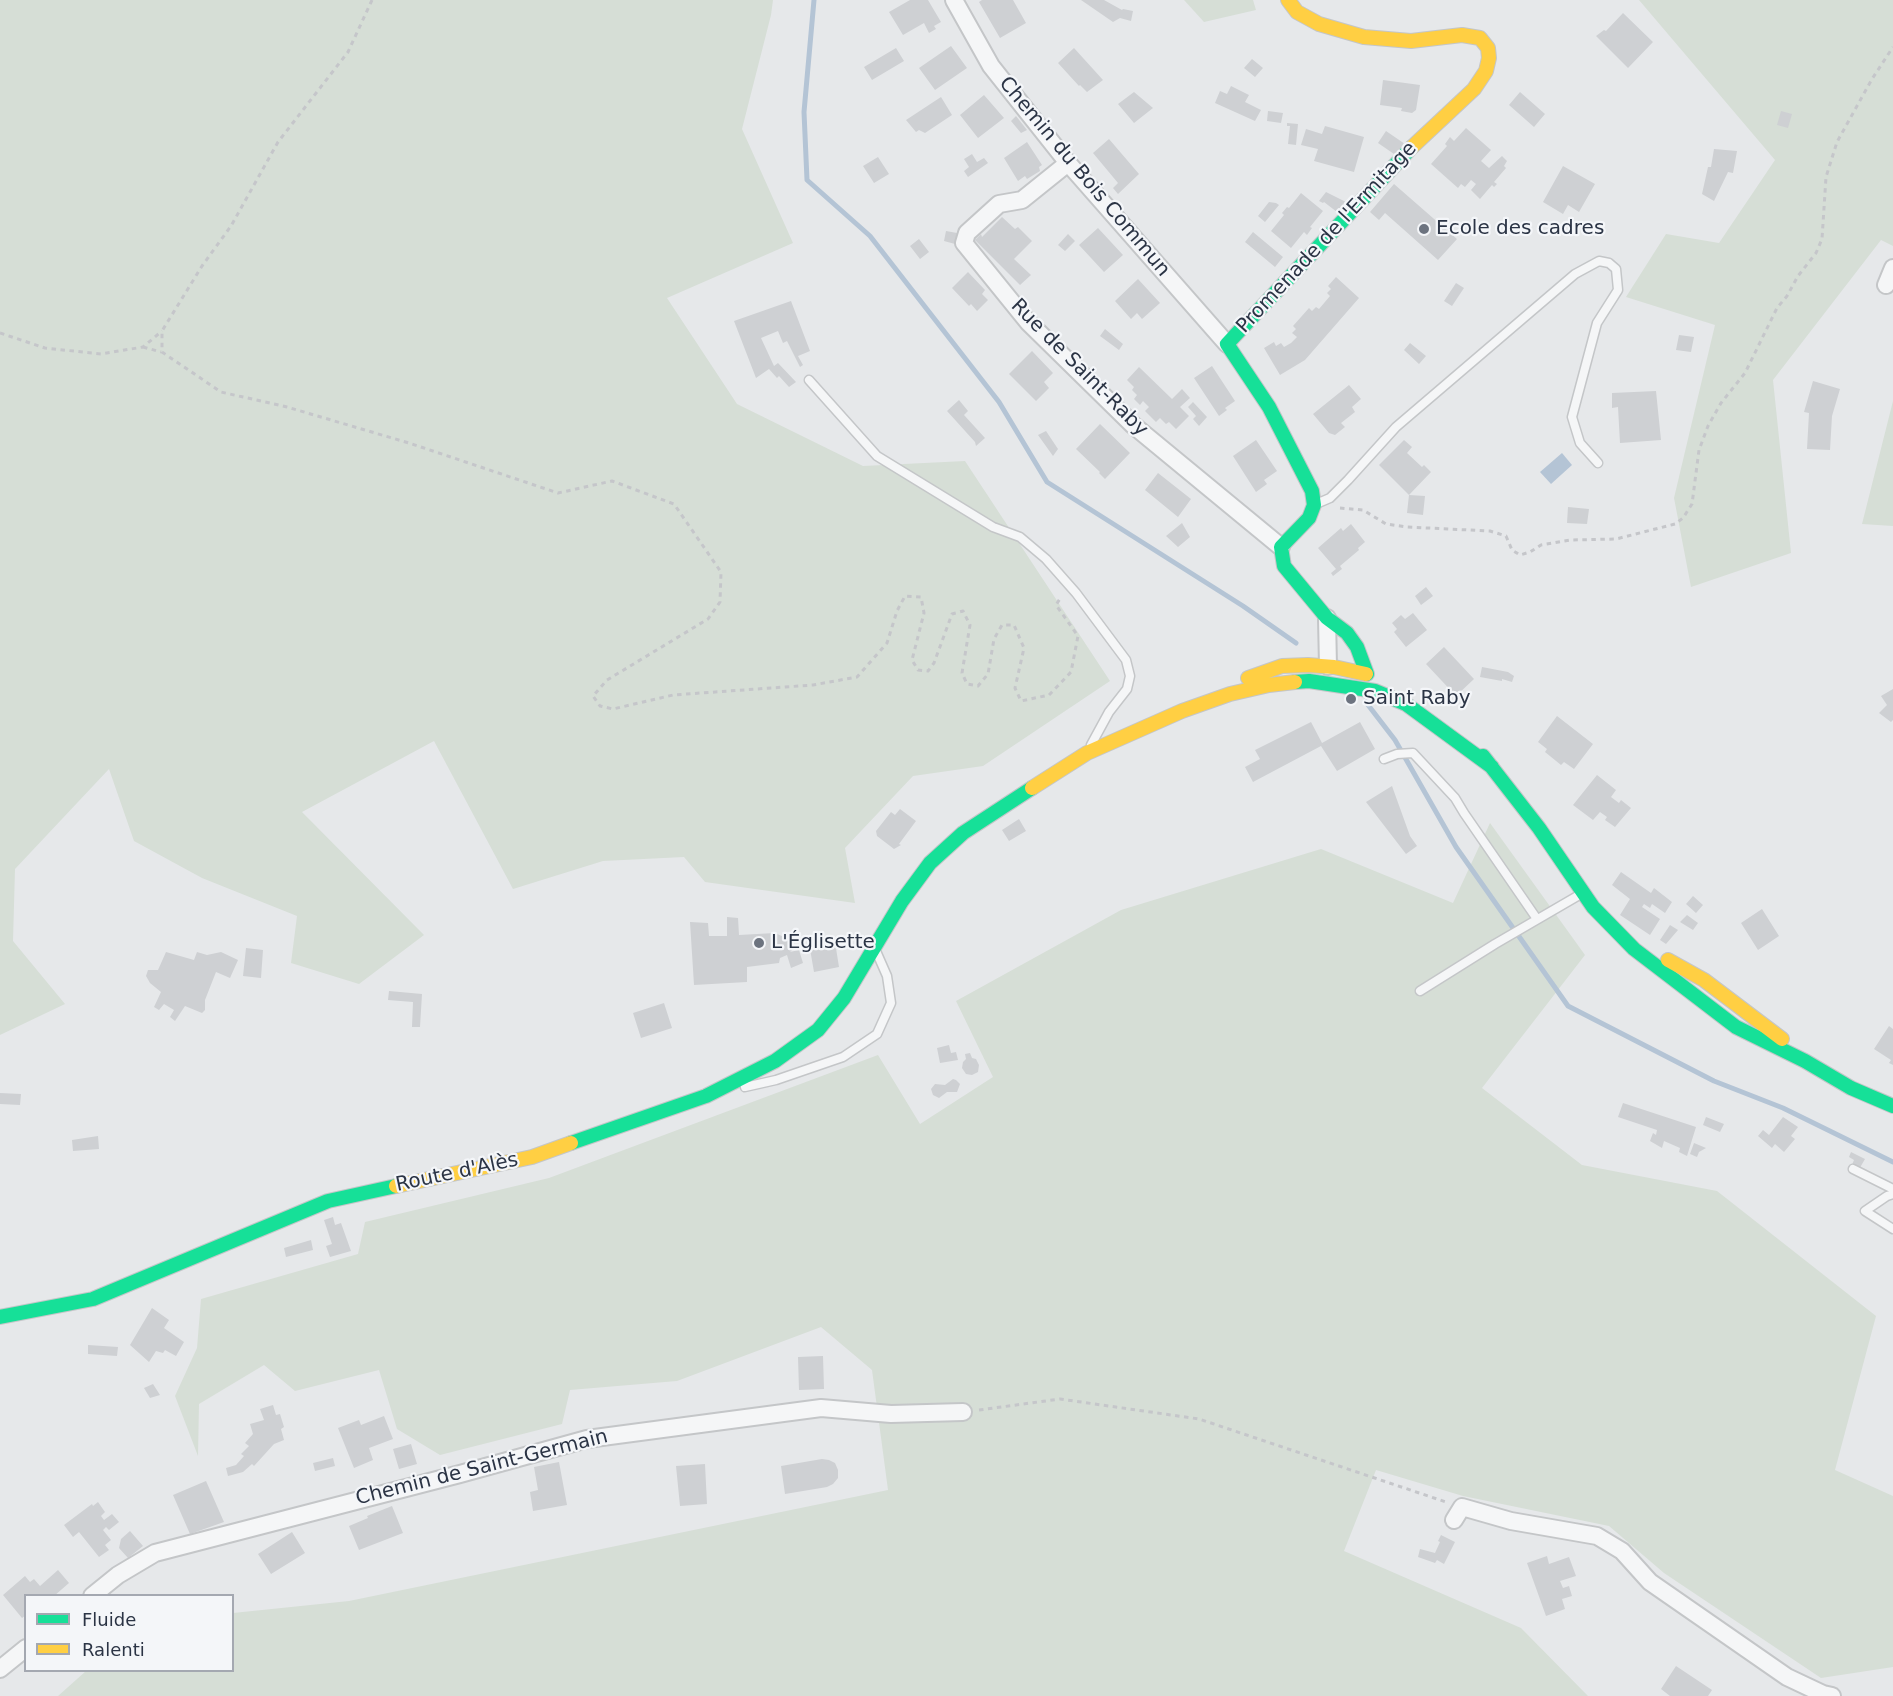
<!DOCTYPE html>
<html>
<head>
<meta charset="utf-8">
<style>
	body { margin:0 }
	#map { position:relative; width:1893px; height:1696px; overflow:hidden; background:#e6e8ea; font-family:"DejaVu Sans",sans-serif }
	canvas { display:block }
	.legend { position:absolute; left:24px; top:1594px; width:210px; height:78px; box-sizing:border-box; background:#f4f6f9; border:2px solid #a4a8b1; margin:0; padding:8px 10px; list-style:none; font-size:18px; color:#2b3445 }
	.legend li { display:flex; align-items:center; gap:12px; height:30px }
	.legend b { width:30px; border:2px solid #a4a8b1 }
</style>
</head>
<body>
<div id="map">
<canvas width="1893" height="1696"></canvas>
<ul class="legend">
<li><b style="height:8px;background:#16e098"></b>Fluide</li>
<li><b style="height:8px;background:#ffcf43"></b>Ralenti</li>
</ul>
</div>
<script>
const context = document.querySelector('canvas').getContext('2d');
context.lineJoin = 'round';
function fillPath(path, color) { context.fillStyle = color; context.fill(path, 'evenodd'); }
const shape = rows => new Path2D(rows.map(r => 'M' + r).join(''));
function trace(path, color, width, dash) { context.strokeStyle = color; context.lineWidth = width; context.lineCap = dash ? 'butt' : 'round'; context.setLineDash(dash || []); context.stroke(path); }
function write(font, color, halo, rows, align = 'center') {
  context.font = font + ' "DejaVu Sans",sans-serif'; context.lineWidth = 4.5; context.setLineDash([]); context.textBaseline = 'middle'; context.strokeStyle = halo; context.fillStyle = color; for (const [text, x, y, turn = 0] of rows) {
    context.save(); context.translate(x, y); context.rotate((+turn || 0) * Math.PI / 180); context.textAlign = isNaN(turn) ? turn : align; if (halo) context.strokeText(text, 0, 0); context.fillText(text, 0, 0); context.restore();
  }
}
fillPath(shape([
	[0,0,773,0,771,15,742,129,793,243,667,298,737,404,863,466,965,461,1110,681,983,766,913,776,845,848,855,903,705,882,684,857,603,861,513,889,434,741,302,812,424,935,359,984,291,963,297,916,202,878,134,841,109,769,15,869,13,941,65,1004,0,1035],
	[1184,0,1253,0,1256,10,1204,22],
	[1639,0,1893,0,1893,246,1881,240,1773,380,1791,553,1691,587,1674,498,1715,325,1626,297,1666,234,1719,243,1775,160],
	[1893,401,1893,526,1862,524],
	[1490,823,1585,955,1482,1088,1582,1165,1717,1191,1876,1316,1835,1470,1893,1496,1893,1667,1821,1678,1664,1573,1609,1526,1463,1496,1376,1470,1344,1551,1521,1628,1588,1696,58,1696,86,1671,232,1670,233,1613,349,1601,888,1490,872,1370,821,1327,677,1381,570,1390,562,1424,440,1455,397,1429,379,1370,295,1391,264,1365,199,1404,198,1456,175,1396,197,1348,201,1299,358,1254,365,1222,549,1178,878,1055,920,1124,993,1077,956,1001,1121,910,1321,849,1453,903]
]), '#d6ded6');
fillPath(shape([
	[1562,453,1572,465,1551,484,1540,472]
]), '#b4c4d5');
trace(shape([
	[814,0,804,112,807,180,870,236,999,402,1047,482,1243,606,1296,643],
	[1365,701,1395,740,1456,847,1568,1006,1714,1081,1783,1108,1893,1162]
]), '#b4c4d5', 5);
fillPath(shape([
	[910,0,928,0,941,22,934,26,936,29,929,33,924,23,903,35,889,12],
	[982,0,1013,0,1026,23,1000,38,979,2],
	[1081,0,1104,0,1122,10,1123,9,1133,11,1131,21,1120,18,1113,22],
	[1623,13,1653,42,1628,68,1596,36,1604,30,1606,31],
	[951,46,967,68,935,90,919,68],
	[896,48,904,61,872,80,864,67],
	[1074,48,1103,80,1087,92,1080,85,1079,86,1058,63],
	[1252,59,1263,68,1255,77,1244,68],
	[1383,80,1420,85,1416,110,1412,113,1401,111,1402,108,1380,105],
	[1231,86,1249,95,1245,102,1261,110,1255,121,1215,103,1220,91,1227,94],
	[1134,92,1153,108,1134,123,1118,104],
	[1520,92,1545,114,1534,127,1509,105],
	[984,95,1004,118,978,138,960,115],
	[941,97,952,115,925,133,919,130,916,132,906,120],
	[1268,111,1283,113,1281,123,1267,121],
	[1781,111,1792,114,1788,128,1777,125],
	[1016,116,1027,130,1021,133,1011,121],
	[1287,123,1298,124,1296,145,1288,144,1290,126,1287,126],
	[1325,126,1364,137,1354,172,1314,161,1318,149,1301,145,1306,129,1322,134],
	[1466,128,1491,150,1481,161,1489,168,1502,156,1507,161,1504,166,1506,168,1494,182,1497,184,1494,187,1492,185,1480,199,1471,190,1476,184,1471,180,1465,187,1461,184,1458,188,1431,164,1447,146,1445,144,1450,137,1454,141],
	[1386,131,1405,144,1394,154,1378,143],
	[1109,139,1139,174,1118,194,1113,188,1118,183,1093,153],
	[1027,142,1042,165,1039,167,1040,171,1027,179,1025,176,1018,181,1004,158],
	[1714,149,1737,151,1733,173,1728,172,1714,201,1702,194,1708,167,1711,167],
	[972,154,977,162,984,158,988,163,968,177,964,171,969,167,964,159],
	[878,157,889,174,874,183,863,166],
	[1563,166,1595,184,1579,212,1568,205,1563,214,1543,202],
	[1394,184,1457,239,1438,260,1385,213,1379,220,1370,212],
	[1326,192,1346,202,1337,212,1324,202,1323,203,1319,201],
	[1301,193,1323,211,1310,227,1312,228,1307,235,1304,232,1291,248,1271,231,1284,215,1282,213,1287,207,1289,208],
	[1269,202,1276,203,1279,205,1265,222,1258,216],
	[1002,217,1015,229,1018,227,1032,241,1014,259,1031,275,1020,285,975,240,981,234,982,237],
	[1098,228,1123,255,1104,272,1079,245],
	[946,231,957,233,955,244,944,241],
	[1253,232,1283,257,1275,267,1245,242],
	[1068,234,1075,241,1065,251,1058,245],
	[919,239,929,252,920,259,910,246],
	[968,272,985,290,982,294,988,300,977,311,971,304,969,306,952,288],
	[1336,277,1359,298,1305,360,1280,375,1264,348,1274,342,1276,346,1281,343,1284,347,1291,343,1297,337,1292,333,1296,329,1293,326,1309,308,1312,311,1316,307,1319,309,1330,296,1327,293,1331,289,1328,286],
	[1138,279,1160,303,1142,319,1137,313,1131,319,1115,301],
	[1456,283,1464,288,1452,306,1444,301],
	[791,301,810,351,798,356,803,365,800,367,787,341,783,343,778,331,761,338,774,366,778,363,796,382,789,387,779,376,777,378,769,369,756,378,734,321],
	[1105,329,1123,344,1119,350,1100,336],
	[1679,335,1694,337,1691,352,1676,350],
	[1410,343,1426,356,1419,364,1404,350],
	[1032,351,1053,373,1044,382,1049,388,1036,401,1009,374],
	[1212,366,1235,401,1225,408,1227,410,1219,416,1194,378],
	[1139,367,1172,399,1182,389,1190,398,1180,407,1189,416,1176,429,1169,422,1166,424,1160,418,1156,422,1145,411,1149,407,1143,401,1140,405,1134,399,1137,395,1132,390,1134,387,1127,380],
	[1813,381,1840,389,1832,416,1830,450,1807,449,1809,413,1804,412],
	[1349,385,1361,399,1352,407,1355,412,1341,423,1345,427,1335,435,1329,433,1313,414],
	[1656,391,1661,440,1620,443,1618,407,1612,408,1612,393],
	[959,400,968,411,964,415,985,438,976,446,975,442,947,411],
	[1193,402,1207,417,1199,426,1193,419,1196,416,1188,407],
	[1100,424,1130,453,1105,479,1099,473,1100,472,1076,449],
	[1046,431,1058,449,1053,456,1038,435],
	[1256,440,1277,471,1264,480,1267,484,1256,492,1233,456],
	[1404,440,1412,447,1407,453,1422,467,1424,465,1431,472,1409,495,1379,465],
	[1158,473,1191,499,1178,517,1145,490],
	[1409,495,1425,496,1423,515,1407,513],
	[1568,507,1589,509,1587,524,1567,523],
	[1182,523,1190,537,1178,547,1166,536],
	[1351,524,1365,542,1358,548,1359,550,1340,566,1342,569,1333,576,1331,573,1336,569,1318,548,1341,528,1343,531],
	[1426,587,1433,596,1421,605,1415,596],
	[1413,613,1427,630,1406,647,1394,632,1397,629,1392,623,1401,615,1405,619],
	[1444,647,1474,679,1456,696,1426,664],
	[1482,667,1508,672,1514,676,1512,682,1502,679,1502,681,1480,677],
	[1893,689,1893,720,1891,722,1879,713,1887,705,1881,696],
	[1557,716,1593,744,1574,769,1564,762,1561,765,1545,752,1547,749,1538,742],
	[1311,722,1322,743,1360,722,1375,749,1337,771,1321,746,1253,782,1245,767,1260,759,1255,750],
	[1597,775,1616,790,1611,797,1619,803,1621,800,1631,808,1615,827,1605,820,1607,817,1600,812,1593,820,1573,805],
	[1392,786,1410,836,1417,846,1406,854,1366,802],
	[900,809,916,821,899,844,901,845,894,849,877,836,876,831,891,812,895,815],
	[1019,819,1026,831,1009,841,1002,830],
	[1621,872,1651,893,1654,888,1672,902,1665,913,1652,904,1650,908,1644,904,1642,907,1660,919,1650,935,1620,915,1630,899,1612,885],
	[1693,896,1703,905,1696,913,1686,904],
	[1762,909,1779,936,1758,950,1741,923],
	[1687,915,1698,923,1693,930,1680,922],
	[727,917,738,918,739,935,775,933,784,937,790,941,792,950,790,952,799,950,803,963,791,968,787,955,780,958,779,963,747,967,747,982,694,985,690,922,708,923,709,936,727,936],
	[1670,925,1678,930,1666,944,1660,940],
	[835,942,839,967,814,972,810,949],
	[246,948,263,950,261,978,243,976],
	[166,952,194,960,197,952,207,955,221,952,238,960,230,978,216,972,205,1000,205,1010,202,1013,185,1006,175,1021,170,1017,174,1010,164,1004,159,1010,154,1007,161,992,150,983,146,976,148,970,158,970],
	[389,991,422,994,420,1027,412,1027,413,1002,388,1000],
	[664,1003,672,1028,641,1038,633,1013],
	[1889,1026,1893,1029,1893,1065,1889,1063,1891,1060,1874,1049],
	[949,1045,951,1053,956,1052,958,1060,940,1063,937,1048],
	[970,1053,972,1058,976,1059,979,1065,978,1072,972,1075,966,1074,962,1068,963,1062,966,1059,965,1054],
	[953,1079,956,1080,960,1084,957,1092,947,1092,939,1098,933,1095,931,1089,935,1084,945,1085],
	[0,1093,21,1094,20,1105,0,1104],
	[1623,1103,1696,1127,1687,1156,1679,1152,1680,1148,1664,1141,1662,1148,1650,1141,1653,1133,1656,1135,1657,1130,1618,1117],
	[1706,1117,1724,1124,1720,1132,1703,1125],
	[1783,1117,1798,1127,1791,1136,1795,1139,1784,1152,1775,1144,1772,1148,1758,1136,1763,1130,1769,1135],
	[98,1136,99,1149,73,1151,72,1140],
	[1694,1143,1706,1148,1699,1152,1697,1157,1690,1154],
	[1851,1152,1865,1159,1858,1171,1851,1167,1854,1160,1849,1157],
	[333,1217,335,1225,341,1223,351,1251,330,1257,326,1246,332,1244,324,1220],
	[311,1240,313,1250,286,1257,284,1248],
	[152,1308,169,1320,164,1328,184,1342,176,1356,165,1350,163,1353,156,1351,149,1362,130,1345],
	[88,1345,118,1347,117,1356,88,1354],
	[823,1356,824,1389,799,1390,798,1357],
	[153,1384,160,1395,150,1398,144,1388],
	[273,1405,276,1415,280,1414,284,1427,281,1429,284,1440,274,1444,254,1466,252,1464,243,1472,228,1476,226,1468,236,1465,244,1456,241,1454,249,1446,245,1443,253,1434,250,1424,264,1420,260,1409],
	[384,1416,393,1439,369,1448,373,1460,354,1468,338,1428,359,1420,361,1425],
	[411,1444,417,1464,399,1469,393,1449],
	[333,1458,335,1466,315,1471,313,1463],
	[822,1459,829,1460,835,1463,838,1470,838,1478,833,1484,827,1487,785,1494,781,1466],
	[559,1462,567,1505,533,1511,530,1492,538,1490,534,1467],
	[705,1464,707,1504,680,1506,676,1466],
	[206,1481,224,1522,190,1534,173,1495],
	[98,1502,105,1512,101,1516,104,1520,112,1514,119,1522,109,1530,106,1527,103,1530,111,1540,105,1545,109,1550,99,1557,79,1532,73,1537,64,1525,92,1504,93,1506],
	[392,1506,403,1533,359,1550,349,1526,368,1518,367,1516],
	[130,1531,143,1546,128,1558,119,1548,121,1539],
	[292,1532,305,1553,271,1574,258,1554],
	[1441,1535,1455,1542,1444,1564,1437,1560,1435,1563,1418,1557,1420,1549,1435,1553,1440,1542,1438,1541],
	[1547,1556,1549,1564,1569,1557,1576,1576,1560,1581,1563,1588,1569,1586,1572,1596,1562,1599,1565,1609,1546,1616,1527,1563],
	[58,1570,69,1583,54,1596,51,1594,49,1596,26,1596,26,1615,22,1618,3,1595,25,1576,30,1582,34,1579,40,1586],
	[1676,1666,1712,1690,1708,1696,1670,1696,1661,1689]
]), '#ced0d3');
const lane = shape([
	[809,380,877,456,993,527,1020,537,1046,559,1076,593,1126,660,1130,676,1127,689,1109,712,1091,745],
	[1316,504,1330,498,1348,480,1396,427,1575,274,1599,261,1609,263,1616,269,1618,290,1597,323,1572,417,1580,443,1598,463],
	[1384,759,1397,754,1413,753,1455,798,1464,813,1537,919],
	[1420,991,1495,944,1581,894],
	[745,1087,776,1080,843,1057,877,1034,891,1003,887,976,876,951],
	[1853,1169,1893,1189],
	[1893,1194,1887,1196,1865,1211,1893,1229]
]);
const street = shape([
	[954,0,991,66,1068,163,1227,344],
	[1068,163,1022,200,999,204,967,233,964,243,1028,322,1133,425,1281,547],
	[1886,285,1893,268],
	[1327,618,1328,666],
	[1454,1520,1462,1507,1511,1521,1597,1536,1622,1551,1650,1582,1787,1677,1823,1694,1832,1696],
	[92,1596,118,1575,155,1553,460,1474,587,1439,821,1408,891,1414,963,1412],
	[0,1669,26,1648]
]);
const fast = shape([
	[1367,674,1357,647,1347,633,1327,618,1284,566,1281,547,1309,518,1314,505,1312,491,1269,407,1227,344,1411,148],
	[1295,682,1309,681,1375,691,1406,704,1492,767],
	[1483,756,1539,828,1593,907,1634,949,1736,1027,1805,1061,1851,1088,1893,1106],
	[571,1143,706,1096,775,1061,818,1030,844,998,902,901,930,863,963,833,1032,788],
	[0,1317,93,1299,328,1201,396,1186]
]);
const slow = shape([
	[1288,0,1297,12,1319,24,1364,37,1411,41,1462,35,1480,38,1488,48,1489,58,1486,71,1474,89,1411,148],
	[1248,678,1282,666,1308,665,1334,667,1366,674],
	[1032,788,1087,753,1182,711,1230,694,1269,685,1295,682],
	[1668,960,1704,980,1782,1039],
	[396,1186,532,1157,571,1143]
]);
trace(lane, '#c4c6c8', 11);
trace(street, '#c4c6c8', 20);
trace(fast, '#c4c6c8', 16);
trace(slow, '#c4c6c8', 16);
trace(shape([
	[372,0,348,52,278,142,231,226,202,266,162,331,162,352,221,392,287,407,409,443,558,493,612,481,674,504,721,572,720,602,708,619,607,680,593,696,600,706,613,709,673,695,813,685,857,677,887,643,897,611,905,596,921,597,924,613,912,660,918,670,928,671,934,663,952,614,963,611,970,625,962,673,967,684,978,686,988,674,994,639,1002,625,1014,625,1024,648,1015,688,1021,701,1049,695,1071,672,1078,636,1056,605,1061,597],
	[0,333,45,348,101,354,143,347,162,331],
	[143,347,161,352],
	[1340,508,1363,510,1386,524,1407,527,1490,531,1506,536,1512,550,1520,555,1530,552,1541,545,1570,540,1616,539,1675,524,1683,518,1692,504,1699,450,1708,426,1721,403,1745,373,1777,308,1787,296,1798,276,1816,253,1822,239,1826,177,1837,142,1872,79,1893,47],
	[979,1410,1060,1399,1199,1419,1446,1502]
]), '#c5c6ca', 3, [4.5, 4.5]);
trace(lane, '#f5f6f7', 8);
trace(street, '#f5f6f7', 16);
trace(fast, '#16e098', 14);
trace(slow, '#ffcf43', 14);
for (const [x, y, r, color] of [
	[1424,229,6,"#6c737f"],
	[1351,699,6,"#6c737f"],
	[759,943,6,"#6c737f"]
]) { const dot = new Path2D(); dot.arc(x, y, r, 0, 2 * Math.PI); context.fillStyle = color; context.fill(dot); trace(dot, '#f4f6f9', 2); }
write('20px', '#2b3445', '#f4f6f9', [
	["Chemin du Bois Commun",1084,177,50],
	["Promenade de l'Ermitage",1327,238,-47],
	["Rue de Saint-Raby",1079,368,45],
	["Route d'Alès",457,1173,-12],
	["Chemin de Saint-Germain",482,1468,-14]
]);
write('20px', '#2b3445', '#f4f6f9', [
	["Ecole des cadres",1436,229],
	["Saint Raby",1363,699],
	["L'Églisette",771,943]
], 'left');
</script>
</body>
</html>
